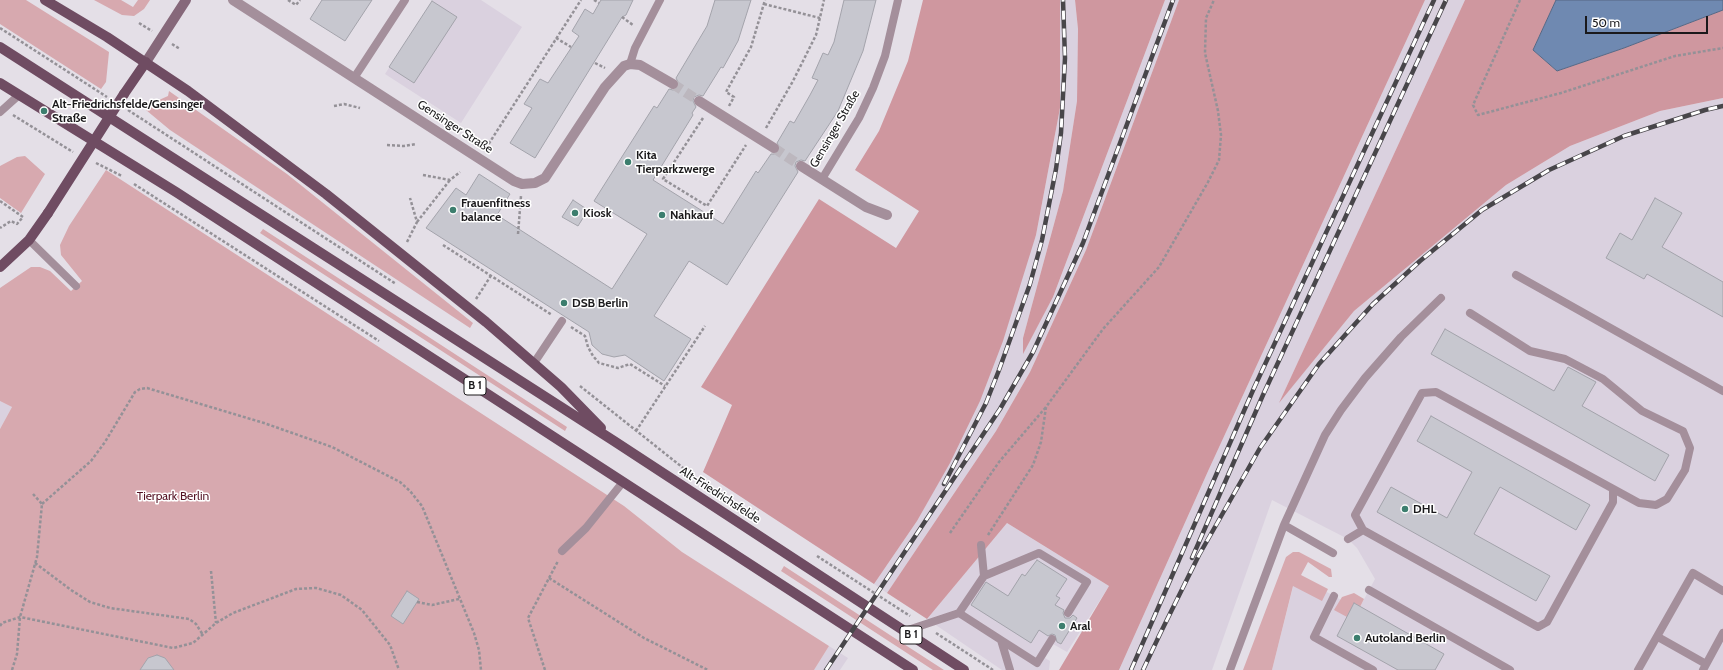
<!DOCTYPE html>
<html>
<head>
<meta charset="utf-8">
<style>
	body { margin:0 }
	#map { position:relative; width:1723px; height:670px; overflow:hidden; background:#e4dfe7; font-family:Cabin,sans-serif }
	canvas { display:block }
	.scale { position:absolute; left:1585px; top:16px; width:123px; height:18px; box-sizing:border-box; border:2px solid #1a191b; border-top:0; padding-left:5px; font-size:12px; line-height:14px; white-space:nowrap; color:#1a191b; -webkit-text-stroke:3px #fff; paint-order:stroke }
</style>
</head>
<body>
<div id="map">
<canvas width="1723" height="670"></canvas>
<div class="scale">50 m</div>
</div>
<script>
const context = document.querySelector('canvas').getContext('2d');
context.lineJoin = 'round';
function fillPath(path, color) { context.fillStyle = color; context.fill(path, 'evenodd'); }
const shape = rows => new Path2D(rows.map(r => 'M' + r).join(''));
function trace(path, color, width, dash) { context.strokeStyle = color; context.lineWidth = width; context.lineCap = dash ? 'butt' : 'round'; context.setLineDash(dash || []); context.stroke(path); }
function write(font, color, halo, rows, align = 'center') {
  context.font = font + ' Cabin,sans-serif'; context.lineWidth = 3; context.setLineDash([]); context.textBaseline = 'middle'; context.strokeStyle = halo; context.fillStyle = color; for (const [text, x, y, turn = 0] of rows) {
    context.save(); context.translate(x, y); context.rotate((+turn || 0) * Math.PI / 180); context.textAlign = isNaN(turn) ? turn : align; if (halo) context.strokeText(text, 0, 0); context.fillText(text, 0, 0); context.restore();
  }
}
fillPath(shape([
	[433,0,481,0,522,27,461,123,385,74],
	[1060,0,1075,0,1078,29,1077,101,1063,191,1023,338,1023,353,1053,297,1165,0,1179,0,1086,250,1030,372,996,431,887,593,874,584,917,521,949,463,1036,235,1060,108],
	[1425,0,1465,0,1280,401,1354,311,1506,185,1570,146,1660,111,1723,98,1723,670,1272,670,1296,575,1352,606,1360,607,1375,579,1357,548,1348,539,1272,500,1212,670,1119,670,1209,469],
	[0,401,12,407,0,429],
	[1007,523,1109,586,1067,652,1053,644,1045,658,1050,661,1049,670,1002,670,927,619],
	[829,646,848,658,840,670,814,670]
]), '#dad1df');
fillPath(shape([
	[0,0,26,0,109,52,106,82,101,89,0,24],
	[94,0,121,0,133,7,138,0,150,0,144,9,134,16,122,15],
	[169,91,287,174,473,323,470,328,170,130,146,110,150,104,168,96],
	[25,156,45,174,21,213,0,198,0,166,17,157],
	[106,170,624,506,682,552,829,646,814,670,0,670,0,429,12,407,0,401,0,288,31,267,40,267,50,271,71,291,82,281,61,255,60,245,69,226],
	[263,229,567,427,565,431,260,233],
	[1293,552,1299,552,1331,569,1332,577,1329,577,1308,562,1301,575,1328,589,1322,601,1293,586,1272,670,1243,670,1286,557],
	[784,566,893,637,944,670,933,670,781,571],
	[1354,593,1364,599,1360,607,1354,604,1347,617,1334,610,1342,597]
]), '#d7a9af');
fillPath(shape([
	[923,0,1060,0,1060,108,1036,235,1003,341,980,401,950,463,917,521,874,584,703,472,732,405,701,387,819,199,896,248,919,211,855,170,879,131,908,61],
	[1075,0,1165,0,1053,297,1023,354,1023,338,1063,191,1077,101,1078,29],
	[1179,0,1425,0,1209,469,1119,670,1059,670,1109,586,1007,523,927,619,887,593,996,431,1030,372,1086,250],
	[1465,0,1556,0,1533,50,1557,71,1624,48,1723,10,1723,98,1660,111,1570,146,1506,185,1354,311,1279,403]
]), '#cf979f');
const water = shape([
	[1556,0,1723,0,1723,10,1624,48,1557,71,1533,50,1556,0]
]);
fillPath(water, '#6f89b1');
trace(water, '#566784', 1);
const building = shape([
	[322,0,372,0,345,41,310,19,322,0],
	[601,0,633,0,626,15,622,17,535,158,510,143,532,108,524,104,540,79,548,83,579,36,572,31,585,9,593,14,601,0],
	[715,0,751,0,738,41,723,68,721,67,703,96,699,95,694,97,693,101,696,107,692,113,693,115,653,180,723,224,756,171,758,173,771,154,774,154,779,152,780,148,777,143,790,121,794,123,810,95,818,80,812,78,823,53,828,55,834,42,844,0,876,0,863,51,838,111,805,161,801,160,796,162,795,166,798,172,727,285,689,261,654,316,691,339,664,381,625,355,614,357,602,354,592,345,589,332,426,228,456,188,466,195,479,174,510,194,497,215,612,289,647,234,594,201,654,106,657,108,669,89,673,90,678,88,679,84,676,78,707,26,715,0],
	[432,1,457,17,414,83,389,67,432,1],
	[1655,198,1682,213,1662,247,1723,282,1723,317,1647,274,1644,279,1606,258,1620,233,1632,240,1655,198],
	[573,200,588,210,578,226,562,217,573,200],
	[1445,329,1554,391,1568,367,1596,382,1582,406,1669,455,1655,481,1431,354,1445,329],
	[1431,416,1590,505,1576,530,1500,487,1474,534,1550,576,1536,601,1377,512,1391,487,1447,518,1472,472,1417,441,1431,416],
	[1037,560,1067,579,1056,596,1060,598,1055,605,1064,610,1063,613,1065,618,1070,618,1073,615,1077,618,1061,644,1057,642,1055,635,1052,634,1048,636,1039,630,1031,643,971,605,986,582,1008,596,1022,574,1025,576,1037,560],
	[407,591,419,599,403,624,391,616,407,591],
	[1354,603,1444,654,1435,670,1398,670,1337,636,1354,603],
	[157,655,165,658,174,670,140,670,148,658,157,655]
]);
fillPath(building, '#c7c7cf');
trace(building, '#a3a3ab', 1);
trace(shape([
	[673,84,699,101],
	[774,148,801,166]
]), '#bcb7be', 10, [10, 5]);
trace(shape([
	[288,0,296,5,300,0],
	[594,0,599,3],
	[1520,0,1473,105,1478,115,1561,93,1675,56,1723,48],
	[764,4,820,18],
	[622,17,633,25],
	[139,23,152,31],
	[0,28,107,97],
	[556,38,571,47],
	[172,44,180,49],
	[595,63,605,68],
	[334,106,344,104,360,108],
	[729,106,734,97,726,92,751,47,765,0],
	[128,110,396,284],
	[13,115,73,152],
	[703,118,663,179,707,206,746,145],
	[766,128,793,81,816,35,824,0],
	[387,145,404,146,416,144],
	[486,148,581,0],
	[96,163,122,176],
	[423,175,450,180,460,172],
	[134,184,379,341],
	[0,201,23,217,17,224,11,221,0,228],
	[417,222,450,180],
	[518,234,521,196],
	[407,242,417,222,410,198],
	[443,245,552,315],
	[476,299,492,274],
	[571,327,585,336,588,347,593,356,599,363,618,368,630,364,665,386],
	[580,386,687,471],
	[636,431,705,326],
	[42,504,91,461,105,442,135,392,140,389,147,388,264,423,332,447,400,482,410,491,422,506,474,633,479,650,481,670],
	[950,533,999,462,1046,407],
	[988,535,1033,465,1041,442,1046,407,1103,329,1159,267,1208,182,1219,160,1221,135,1218,111,1205,53,1206,18,1214,0],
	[817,556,910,616],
	[35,563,71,590,90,602,110,608,189,619,196,624,203,635],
	[211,571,216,623],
	[549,578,644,638,708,670],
	[417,602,432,605,459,599],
	[0,626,2,623,20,617,173,648,193,643,216,623,233,613,296,589,316,588,341,595,362,610,390,645,399,670],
	[936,633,993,670],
	[12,670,17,654,20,617,37,557,42,504,33,494],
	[545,670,528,618,558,561]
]), '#949197', 2.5, [3, 2]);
trace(shape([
	[630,64,635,48,660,0],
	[354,78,405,0],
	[0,112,19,95],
	[822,179,859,118,873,88,885,56,898,0],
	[29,240,76,286],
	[1516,275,1723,391],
	[1470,313,1530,351,1565,359,1603,379,1642,411,1683,431,1690,448,1685,470,1667,499,1656,505,1639,503,1436,392,1422,393,1355,515,1363,530,1538,627,1547,622,1613,502,1613,491],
	[534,363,562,321],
	[1284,525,1333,553],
	[1348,539,1363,530],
	[981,545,984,576],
	[562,551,586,528,623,482],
	[1369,590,1510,670],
	[1334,596,1314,637,1373,670],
	[959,613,984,576,1039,553,1087,582,1068,613],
	[905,631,959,613,1001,640,1010,670],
	[1658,637,1706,664],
	[1001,640,1037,663,1052,639],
	[1230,670,1284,525,1325,435,1341,410,1365,378,1401,337,1441,298],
	[1638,670,1693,573,1723,591],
	[1703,670,1723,633]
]), '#a48f9b', 8);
trace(shape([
	[233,0,514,181,522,184,535,183,545,178,605,87,624,66,630,64,640,65,673,84],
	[699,101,774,148],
	[801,166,866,207,887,215]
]), '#a48f9b', 10);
trace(shape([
	[146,62,186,0]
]), '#86687a', 10);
trace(shape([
	[45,0,107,37,188,91,326,194,486,322,561,387,601,428],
	[0,47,614,441,964,670],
	[0,83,176,192,913,670],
	[124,94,146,62],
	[0,267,29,240,48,213]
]), '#6f4c62', 10);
const rail = shape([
	[944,484,986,403,999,370,1030,284,1042,240,1056,169,1061,133,1065,58,1063,0],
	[1192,558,1263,395,1446,0],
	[1158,638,1199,555,1260,448,1319,364,1373,304,1420,261,1482,210,1549,170,1624,136,1705,110,1723,106],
	[826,670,1000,409,1033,352,1083,243,1173,0],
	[1131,670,1254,388,1434,0],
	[1143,670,1160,634]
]);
trace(rail, '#48464a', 4.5);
trace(rail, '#fff', 3, [9]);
trace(shape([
	[48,213,124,94]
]), '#6f4c62', 10);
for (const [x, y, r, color] of [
	[44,111,4,"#3c7e6e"],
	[628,162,4,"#3c7e6e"],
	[453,210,4,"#3c7e6e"],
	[575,213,4,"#3c7e6e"],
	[662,215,4,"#3c7e6e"],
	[564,303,4,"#3c7e6e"],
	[1405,509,4,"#3c7e6e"],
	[1062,626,4,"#3c7e6e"],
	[1357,638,4,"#3c7e6e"]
]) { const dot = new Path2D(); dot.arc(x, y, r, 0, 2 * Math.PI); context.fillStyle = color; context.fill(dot); trace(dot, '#fff', 1.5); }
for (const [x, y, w] of [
	[475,386,22],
	[911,635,22]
]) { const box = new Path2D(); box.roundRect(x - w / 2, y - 9, w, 18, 3); context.fillStyle = '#fff'; context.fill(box); trace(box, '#1a191b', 1); }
write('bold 11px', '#1a191b', null, [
	["B 1",475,386],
	["B 1",911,635]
]);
write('bold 12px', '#1a191b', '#fff', [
	["Alt-Friedrichsfelde/Gensinger",52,104],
	["Straße",52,118],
	["Kita",636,155],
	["Tierparkzwerge",636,169],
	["Frauenfitness",461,203],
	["balance",461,217],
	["Kiosk",583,213],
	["Nahkauf",670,215],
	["DSB Berlin",572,303],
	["DHL",1413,509],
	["Aral",1070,626],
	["Autoland Berlin",1365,638]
], 'left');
write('12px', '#1a191b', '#fff', [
	["Gensinger Straße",455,127,33],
	["Gensinger Straße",835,129,-60],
	["Alt-Friedrichsfelde",720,495,33]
]);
write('12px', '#541123', '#fff', [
	["Tierpark Berlin",173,496]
]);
</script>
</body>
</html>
